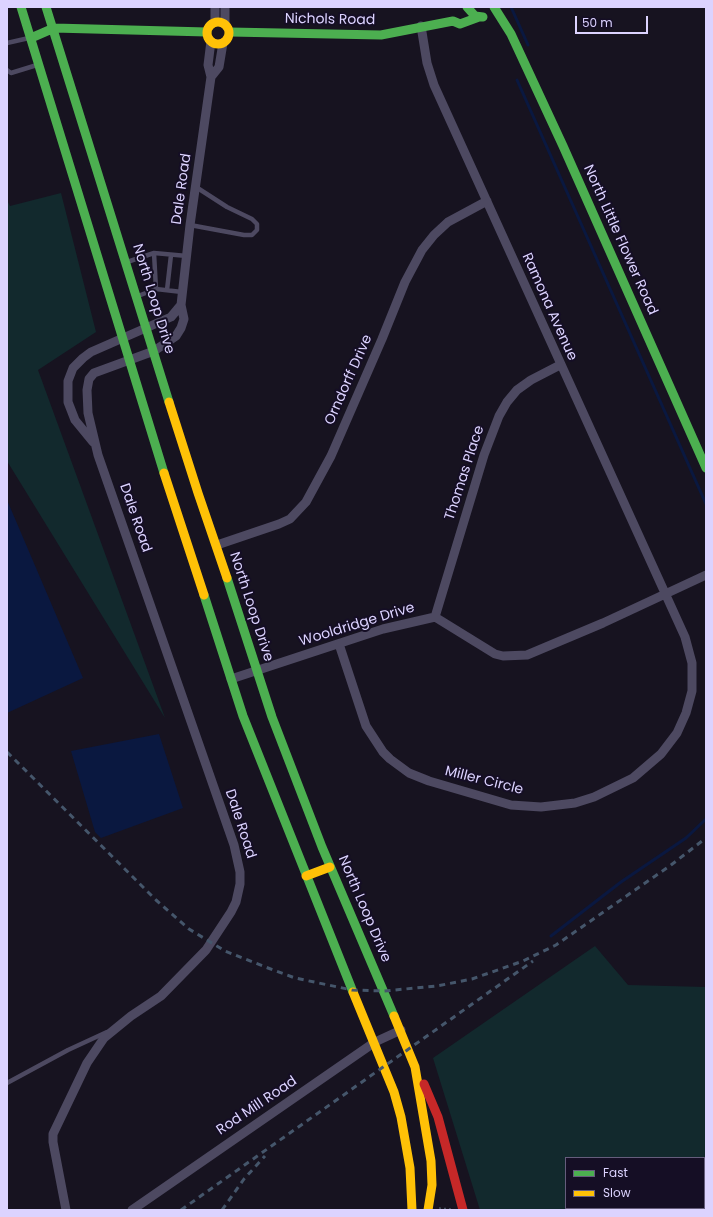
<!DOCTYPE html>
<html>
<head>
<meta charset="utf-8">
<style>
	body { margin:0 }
	#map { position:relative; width:713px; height:1217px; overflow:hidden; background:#171320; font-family:Poppins,sans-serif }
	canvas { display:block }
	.frame { position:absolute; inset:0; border:8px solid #dcd3ff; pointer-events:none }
	.legend { position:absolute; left:565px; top:1157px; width:140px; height:52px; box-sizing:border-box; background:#150e25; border:1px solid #655d7c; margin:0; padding:5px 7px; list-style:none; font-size:12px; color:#dcd3ff }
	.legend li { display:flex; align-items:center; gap:8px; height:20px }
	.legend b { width:20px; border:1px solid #655d7c }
	.scale { position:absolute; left:575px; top:16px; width:73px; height:18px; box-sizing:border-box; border:2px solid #dcd3ff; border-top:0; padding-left:5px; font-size:12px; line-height:14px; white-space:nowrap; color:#dcd3ff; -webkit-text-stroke:3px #150e25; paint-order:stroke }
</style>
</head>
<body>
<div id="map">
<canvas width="713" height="1217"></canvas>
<div class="frame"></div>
<ul class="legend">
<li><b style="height:5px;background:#4caf50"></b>Fast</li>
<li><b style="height:5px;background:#ffc107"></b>Slow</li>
</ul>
<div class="scale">50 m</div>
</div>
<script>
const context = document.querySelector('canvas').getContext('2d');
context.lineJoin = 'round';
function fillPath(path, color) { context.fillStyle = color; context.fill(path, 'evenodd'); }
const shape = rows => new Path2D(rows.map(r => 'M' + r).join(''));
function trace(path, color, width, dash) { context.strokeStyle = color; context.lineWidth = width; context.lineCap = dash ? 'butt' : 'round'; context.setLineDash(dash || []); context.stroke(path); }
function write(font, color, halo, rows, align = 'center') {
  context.font = font + ' Poppins,sans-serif'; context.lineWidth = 4; context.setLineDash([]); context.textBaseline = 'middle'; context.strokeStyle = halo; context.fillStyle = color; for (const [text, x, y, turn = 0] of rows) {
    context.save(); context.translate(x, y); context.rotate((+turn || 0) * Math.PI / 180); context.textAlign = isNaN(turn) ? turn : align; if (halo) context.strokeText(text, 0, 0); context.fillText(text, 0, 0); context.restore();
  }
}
fillPath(shape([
	[61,193,96,332,38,370,165,718,7,461,7,200,10,206],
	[595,946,628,985,706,987,706,1210,480,1210,433,1058],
	[566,1158,704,1158,704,1208,566,1208]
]), '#12292d');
fillPath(shape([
	[7,500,83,678,7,713],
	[159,734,183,808,101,838,95,832,71,751]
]), '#0a1840');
trace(shape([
	[511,7,528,45],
	[517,80,706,504],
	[551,936,621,882,686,838,706,819]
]), '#0a1840', 3);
trace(shape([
	[439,1208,451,1209]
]), '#475261', 1.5, [2, 3]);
trace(shape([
	[7,43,29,38],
	[7,70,11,73,37,65],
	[190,225,244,235,252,235,257,230,257,224,252,219,227,207,196,187],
	[154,253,156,289],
	[127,262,154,253,187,256],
	[167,290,171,255],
	[138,296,156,289,182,292],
	[7,1083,68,1050,107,1032]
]), '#4d4961', 4.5);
trace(shape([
	[215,22,215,7],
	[225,23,225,7],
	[211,77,219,67,223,43],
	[93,442,75,420,68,402,68,381,73,368,83,358,91,352,171,317,181,305],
	[217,545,279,524,290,519,306,502,331,456,382,339,405,282,422,250,434,235,448,222,487,201],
	[435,617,484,455,499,416,507,402,517,390,531,380,560,365],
	[339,644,366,726,383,752,390,759,409,773,429,781,511,805,541,807,575,803,594,797,633,778,661,754,677,733,686,713,692,691,692,663,685,637,434,85,427,63,421,26],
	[231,679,383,629,435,617,495,654,503,656,527,655,603,623,706,575],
	[66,1210,53,1142,53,1134,87,1063,104,1038,131,1016,161,996,206,950,231,912,236,902,240,884,240,872,234,845,98,455,88,413,87,390,89,379,94,373,154,351,176,336,181,328,184,319,181,305,190,225,211,77,208,65,211,41],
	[132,1210,375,1042,401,1030]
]), '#4d4961', 9);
trace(shape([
	[21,7,164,473],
	[46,7,169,402],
	[467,7,475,16,483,17],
	[494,7,511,34,563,146,706,468],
	[230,32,381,35,453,21,460,24,479,17],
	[31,38,54,28,207,32],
	[227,578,272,717,322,847,394,1016],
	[204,595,243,716,353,992]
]), '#4caf50', 9);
trace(shape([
	'207 33a11 11 0 1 1 22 0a11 11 0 1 1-22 0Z',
	[169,402,198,493,227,578],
	[164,473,204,595],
	[306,876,330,867],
	[353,992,394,1092,401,1117,410,1168,412,1210],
	[394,1016,415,1067,431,1161,432,1185,428,1210]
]), '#ffc107', 9);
trace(shape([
	[424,1084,438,1117,463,1210]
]), '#c62828', 9);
trace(shape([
	[7,752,156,900,189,929,225,951,268,968,295,978,352,990,384,991,437,986,472,979,523,961,556,945,671,865,706,838],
	[181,1210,533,961],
	[222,1210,244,1179,265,1156]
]), '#45566b', 3, [6, 5]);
write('14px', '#dcd3ff', '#150e25', [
	["Nichols Road",330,20,1],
	["Dale Road",182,189,-82],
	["North Little Flower Road",620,240,66],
	["North Loop Drive",153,299,73],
	["Ramona Avenue",549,307,66],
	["Orndorff Drive",349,380,-66],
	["Thomas Place",465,473,-72],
	["Dale Road",135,518,71],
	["North Loop Drive",251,607,72],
	["Wooldridge Drive",357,625,-17],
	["Miller Circle",484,781,14],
	["Dale Road",240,824,72],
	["North Loop Drive",364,909,67],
	["Rod Mill Road",257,1106,-34]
]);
</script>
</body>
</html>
